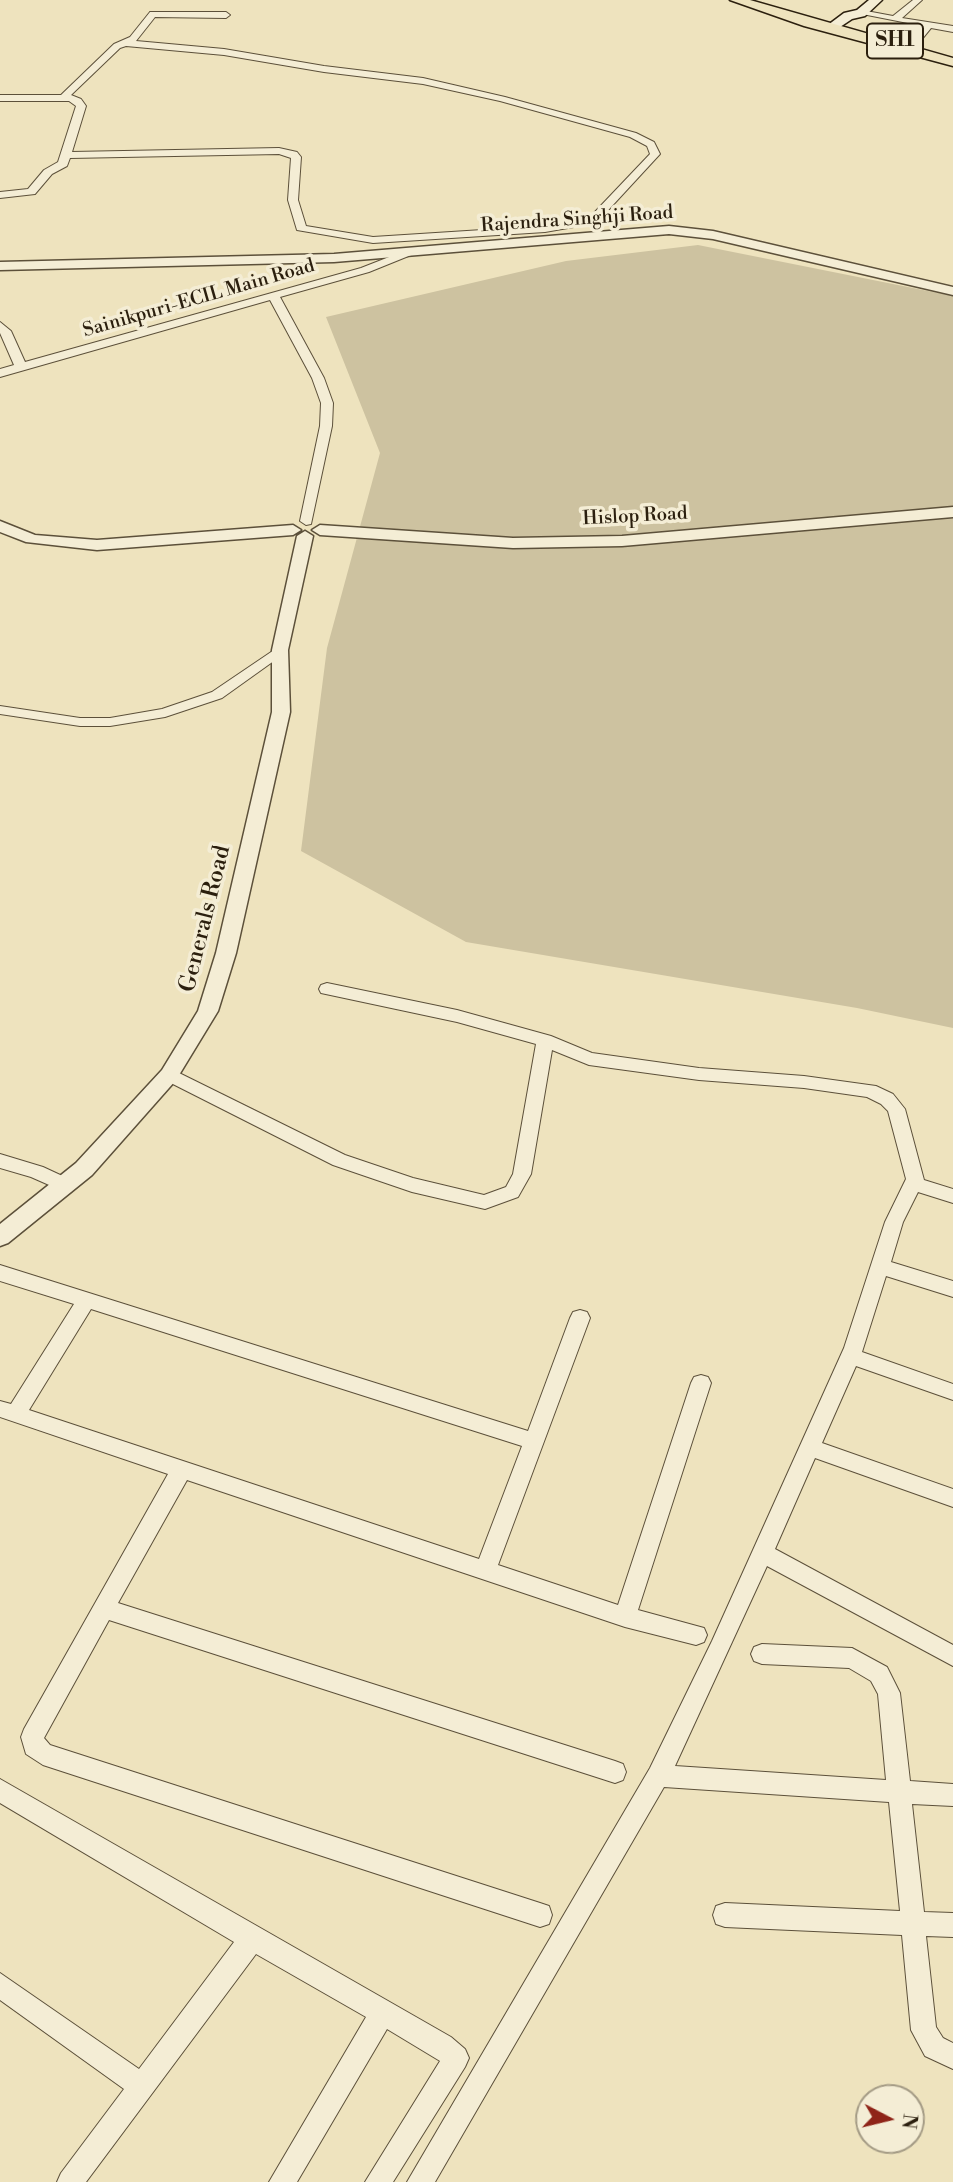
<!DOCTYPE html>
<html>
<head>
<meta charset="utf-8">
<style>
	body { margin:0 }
	#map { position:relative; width:953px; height:2182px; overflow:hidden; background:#eee3be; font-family:"Libre Bodoni",serif }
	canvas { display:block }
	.north { position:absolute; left:855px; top:2084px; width:70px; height:70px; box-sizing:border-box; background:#f4edd5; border:2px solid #a49b85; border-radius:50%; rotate:97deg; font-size:19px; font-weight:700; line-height:28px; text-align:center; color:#2b1f0e }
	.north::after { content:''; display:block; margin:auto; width:24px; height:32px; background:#8f2418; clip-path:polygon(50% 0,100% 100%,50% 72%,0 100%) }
</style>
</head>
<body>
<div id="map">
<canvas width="953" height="2182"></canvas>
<div class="north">N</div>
</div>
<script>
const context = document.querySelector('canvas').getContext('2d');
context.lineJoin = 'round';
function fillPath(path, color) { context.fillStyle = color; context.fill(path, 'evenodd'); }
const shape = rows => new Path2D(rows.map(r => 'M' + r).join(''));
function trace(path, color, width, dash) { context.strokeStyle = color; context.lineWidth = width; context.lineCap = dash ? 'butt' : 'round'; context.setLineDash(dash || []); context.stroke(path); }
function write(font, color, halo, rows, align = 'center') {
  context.font = font + ' "Libre Bodoni",serif'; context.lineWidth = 7; context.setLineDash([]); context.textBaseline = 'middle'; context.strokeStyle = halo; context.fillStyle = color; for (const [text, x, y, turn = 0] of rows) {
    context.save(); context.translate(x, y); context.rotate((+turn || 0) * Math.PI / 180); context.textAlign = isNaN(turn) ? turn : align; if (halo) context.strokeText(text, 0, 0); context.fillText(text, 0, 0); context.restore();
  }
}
fillPath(shape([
	[698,245,953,296,953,1028,857,1008,466,942,301,851,327,648,380,453,326,317,566,261]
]), '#cdc2a0');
const minor = shape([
	[913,0,922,0,902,18,953,26,953,32,931,28,914,49,909,46,923,26,857,13,861,10,893,16,913,0],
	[150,12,226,12,230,15,226,18,155,17,136,41,224,49,324,66,423,78,505,97,636,133,654,142,660,154,600,219,585,225,545,232,373,243,297,230,288,200,291,158,279,154,70,158,67,166,52,174,35,194,0,198,0,192,28,189,44,170,58,162,76,106,69,101,0,101,0,95,61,95,114,44,130,37,150,12],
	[126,46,224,55,324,72,423,84,500,101,630,137,647,146,650,154,592,215,582,219,545,226,373,237,306,226,298,200,301,157,297,152,279,148,72,152,86,106,81,99,71,95,120,48,126,46],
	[407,250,411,251,411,255,369,272,280,297,324,378,333,403,332,426,311,524,306,525,300,521,320,426,321,403,312,378,270,300,0,377,0,369,14,365,0,333,0,322,11,331,25,362,361,268,407,250],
	[280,646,285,647,285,653,222,698,165,717,110,726,80,726,0,714,0,706,80,718,110,718,162,709,212,692,280,646],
	[327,983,457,1010,551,1036,592,1053,699,1068,804,1076,876,1086,893,1094,905,1109,924,1180,953,1189,953,1203,918,1192,903,1222,891,1262,953,1281,953,1297,886,1276,862,1352,953,1384,953,1400,856,1366,822,1443,953,1489,953,1507,815,1458,775,1549,953,1645,953,1666,767,1566,675,1766,886,1780,878,1694,871,1681,849,1668,762,1664,754,1661,751,1654,754,1647,762,1644,852,1648,887,1667,900,1693,910,1781,953,1784,953,1806,912,1804,924,1912,953,1913,953,1937,926,1936,936,2027,943,2038,953,2043,953,2069,925,2056,911,2030,902,1935,725,1927,716,1924,713,1915,716,1906,725,1903,900,1911,889,1802,664,1787,435,2182,407,2182,650,1768,712,1641,844,1348,885,1222,906,1179,888,1111,881,1104,867,1097,804,1088,699,1080,589,1065,552,1050,531,1174,518,1197,485,1209,412,1192,333,1165,163,1079,160,1075,163,1071,175,1071,345,1155,413,1178,484,1195,506,1187,513,1174,536,1044,457,1022,321,993,319,989,321,985,327,983],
	[0,1154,43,1167,71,1180,74,1185,71,1190,65,1192,31,1177,0,1168,0,1154],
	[0,1265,528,1431,570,1318,573,1312,580,1310,587,1312,590,1318,498,1565,618,1605,691,1383,694,1377,701,1375,708,1377,711,1383,638,1610,704,1628,707,1635,704,1642,696,1645,625,1627,187,1480,118,1603,615,1761,623,1764,626,1772,623,1780,615,1783,109,1620,44,1738,50,1745,540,1903,549,1906,552,1915,549,1924,540,1927,43,1765,26,1754,21,1737,24,1729,168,1474,0,1417,0,1401,11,1404,74,1304,0,1281,0,1265],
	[91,1309,522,1446,479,1559,29,1410,91,1309],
	[0,1779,451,2037,465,2049,469,2058,465,2067,393,2182,365,2182,440,2061,387,2029,297,2182,269,2182,366,2017,256,1954,86,2182,57,2182,61,2173,124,2089,0,2000,0,1973,139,2069,234,1942,0,1803,0,1779]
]);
const tertiary = shape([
	[669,226,713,231,953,287,953,295,713,239,669,234,334,262,0,270,0,262,334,254,669,226],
	[953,507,953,517,622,546,513,548,320,535,312,530,320,525,513,538,622,536,953,507],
	[0,521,35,535,97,540,293,525,301,530,293,535,97,550,26,542,0,532,0,521],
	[305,531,313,536,288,650,290,712,236,953,218,1011,176,1080,92,1175,8,1243,0,1246,0,1224,76,1163,162,1070,198,1011,216,953,272,712,272,650,297,536,305,531]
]);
const secondary = shape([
	[869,0,882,0,865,16,852,19,834,31,826,31,824,28,844,13,857,10,869,0]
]);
const primary = shape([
	[730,0,750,0,953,58,953,66,804,26,730,0]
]);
trace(minor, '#5c503a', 2);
trace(tertiary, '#5c503a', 3);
trace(secondary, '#2b1f0e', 3);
trace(primary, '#2b1f0e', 3);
fillPath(minor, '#f4edd5');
fillPath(tertiary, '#f4edd5');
fillPath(secondary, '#f4edd5');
fillPath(primary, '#eee3be');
write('19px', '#2b1f0e', '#f4edd5', [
	["Rajendra Singhji Road",577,220,-4],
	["Sainikpuri-ECIL Main Road",199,299,-16],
	["Hislop Road",635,517,-3]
]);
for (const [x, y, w] of [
	[895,41,56]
]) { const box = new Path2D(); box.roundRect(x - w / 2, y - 17.5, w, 35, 5); context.fillStyle = '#f4edd5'; context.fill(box); trace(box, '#2b1f0e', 2); }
write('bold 21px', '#2b1f0e', null, [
	["SH1",895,41]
]);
write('23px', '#2b1f0e', '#f4edd5', [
	["Generals Road",206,919,-76]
]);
</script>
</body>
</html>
